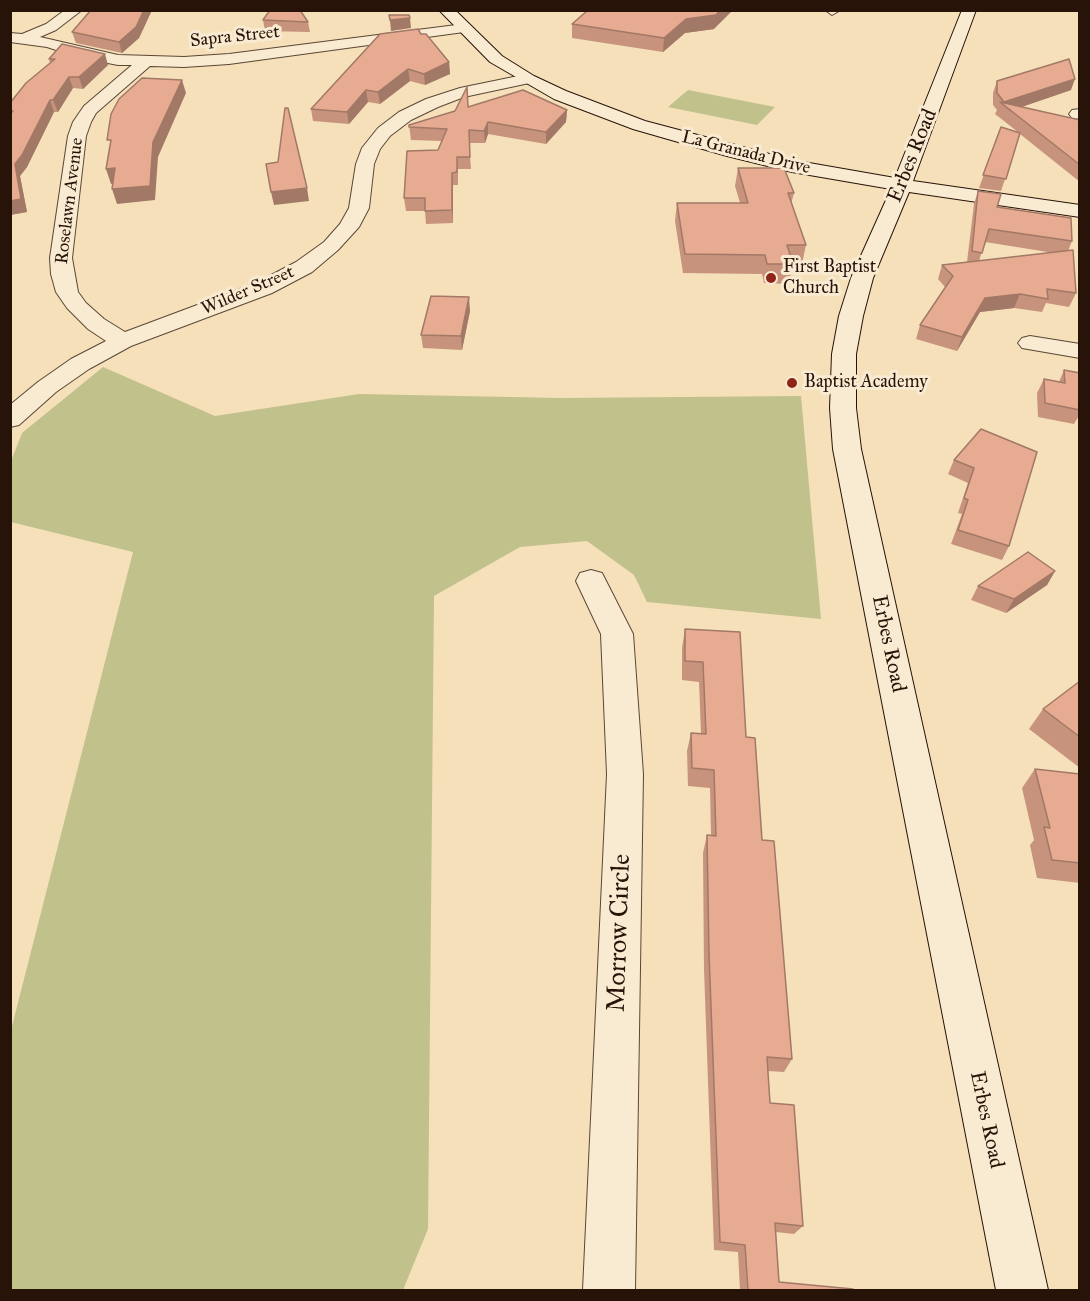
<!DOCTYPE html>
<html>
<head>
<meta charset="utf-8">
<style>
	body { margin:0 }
	#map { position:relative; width:1090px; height:1301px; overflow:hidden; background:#f5e0ba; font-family:"IM FELL Great Primer",serif }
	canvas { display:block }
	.frame { position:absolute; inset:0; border:12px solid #281309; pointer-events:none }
</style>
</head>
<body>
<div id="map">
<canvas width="1090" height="1301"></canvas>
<div class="frame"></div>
</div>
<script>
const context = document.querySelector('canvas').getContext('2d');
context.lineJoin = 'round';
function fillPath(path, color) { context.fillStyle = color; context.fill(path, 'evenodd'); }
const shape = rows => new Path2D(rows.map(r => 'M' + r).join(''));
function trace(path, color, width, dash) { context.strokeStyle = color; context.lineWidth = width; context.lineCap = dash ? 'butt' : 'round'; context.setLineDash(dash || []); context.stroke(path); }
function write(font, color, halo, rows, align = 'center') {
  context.font = font + ' "IM FELL Great Primer",serif'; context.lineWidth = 6; context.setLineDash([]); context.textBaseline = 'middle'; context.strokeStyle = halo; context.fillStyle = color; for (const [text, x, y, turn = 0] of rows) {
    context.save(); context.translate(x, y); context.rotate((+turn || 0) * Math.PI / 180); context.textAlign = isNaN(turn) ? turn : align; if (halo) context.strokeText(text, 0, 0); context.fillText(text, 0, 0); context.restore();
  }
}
fillPath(shape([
	[688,90,775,107,757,125,668,107],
	[103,367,215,416,359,394,561,398,801,396,821,619,647,602,634,575,587,541,520,547,434,596,428,1229,403,1290,11,1290,11,1030,133,552,11,522,11,461,22,433]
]), '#c1c18c');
const street = shape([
	[65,10,82,10,56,30,40,37,118,55,184,57,229,54,464,24,471,28,464,32,229,64,184,67,150,66,96,113,91,122,86,136,72,258,78,292,86,303,104,319,125,332,256,283,296,262,324,242,340,224,349,208,356,164,362,148,378,128,399,112,426,99,460,88,528,74,536,79,534,82,464,97,438,107,411,120,390,136,380,149,374,164,369,208,359,227,338,250,312,272,272,293,131,346,89,369,56,392,19,425,10,427,10,405,38,382,71,359,106,341,88,329,67,308,56,292,51,274,50,258,68,136,73,122,84,106,132,65,118,65,77,57,47,47,10,42,10,33,22,34,46,24,65,10],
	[825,10,839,10,839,11,832,15,825,10],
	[1080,109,1080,119,1072,118,1069,114,1072,110,1080,109],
	[1030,336,1080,344,1080,358,1022,348,1018,343,1022,338,1030,336],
	[591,570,602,573,633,634,643,774,635,1290,583,1290,607,774,601,634,576,581,580,573,591,570]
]);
const secondary = shape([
	[439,10,455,10,502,56,534,76,566,91,645,121,792,160,895,178,962,10,976,10,913,181,1080,205,1080,217,909,192,873,278,863,316,856,354,856,408,861,449,1048,1290,996,1290,833,449,830,408,832,354,839,316,851,278,891,189,792,172,727,156,633,129,554,99,490,62,439,10]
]);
trace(street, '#5b4635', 2);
trace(secondary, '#281309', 2);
fillPath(street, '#f8ebd2');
fillPath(secondary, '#f8ebd2');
fillPath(shape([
	[91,10,152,10,139,38,122,53,76,43,72,32],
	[263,20,308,22,310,32,265,31],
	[572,24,714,29,685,33,663,52,572,38],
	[421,34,449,62,450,74,425,85,410,81,380,104,368,102,349,124,313,121,311,109],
	[62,44,108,65,83,89,73,88,58,112,54,112,27,167,20,176,27,212,10,215,10,103,50,63,49,59],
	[997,81,1071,90,1021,107,1080,120,1080,182,1020,134,1001,191,979,188,1001,127,1018,132,995,114,997,110,993,105,993,93],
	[468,107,567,110,566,122,546,144,488,134,485,143,469,143,471,169,458,169,458,185,453,185,453,223,426,224,425,211,406,211,404,198,438,150,442,141,411,140,409,125],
	[738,168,794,193,791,204,806,245,802,264,793,264,789,284,764,283,762,274,683,273,675,221,677,203,740,203,735,186],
	[978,191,997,207,1072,241,1068,251,1076,293,1069,307,1046,303,1042,312,1014,308,980,312,957,351,916,339,920,325,945,287,938,279,942,265,967,262,974,204],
	[985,242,1054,253,979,261],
	[470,311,462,350,423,348,421,335],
	[1064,370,1080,373,1080,414,1074,424,1038,417,1037,393,1044,379,1059,382],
	[981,429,1009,546,1002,560,951,544,962,514,958,513,968,483,948,474,954,460],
	[1055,571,1047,585,1006,613,971,600,978,586],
	[685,629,746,737,762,840,792,1059,784,1072,768,1071,770,1103,803,1226,794,1234,776,1232,779,1282,853,1290,740,1290,738,1252,714,1250,704,969,703,853,707,835,711,836,710,788,688,786,687,751,691,733,701,734,699,682,682,680,682,648],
	[1080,681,1080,768,1029,729,1043,709],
	[1035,769,1080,774,1080,883,1037,878,1030,845,1034,840,1022,788]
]), '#c7937d');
fillPath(shape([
	[144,10,152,10,139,38,122,53,119,42],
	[720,10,733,10,714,29,685,33,663,52,664,38,686,19],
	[410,18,411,28,391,31,390,20],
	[105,54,108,65,83,89,79,77],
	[449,62,450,74,425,85,424,74],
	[408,69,410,81,380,104,378,92],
	[69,77,73,88,58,112,53,100],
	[1075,79,1071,90,1010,111,1003,105,1004,102],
	[182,80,186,93,158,157,155,200,117,204,112,189,153,142],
	[366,90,368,102,349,124,347,112],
	[50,100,54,112,27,167,20,176,27,212,10,215,10,201,15,164],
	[567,110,566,122,546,144,546,132],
	[488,122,488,134,485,143,484,131],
	[115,168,120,183,111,184,106,169],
	[452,173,453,185,453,223,452,210],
	[307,188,309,201,274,205,271,192],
	[1020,294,1014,308,980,312,957,351,962,337,985,298],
	[469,297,470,311,462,350,461,336],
	[1055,571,1047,585,1006,613,1014,599]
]), '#a27866');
const building = shape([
	[91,10,144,10,136,27,119,42,72,32,91,10],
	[270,10,300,10,308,22,263,20,270,10],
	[588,10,720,10,716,15,686,19,664,38,572,24,588,10],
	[389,15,409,15,410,18,390,20,389,15],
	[418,29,421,34,426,34,449,62,424,74,408,69,378,92,366,90,347,112,311,109,380,34,418,29],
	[62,44,105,54,79,77,69,77,53,100,50,100,22,155,15,164,21,199,10,201,10,114,13,111,10,111,10,103,26,83,55,59,49,59,62,44],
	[1069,59,1075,79,1004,102,997,93,997,81,1069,59],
	[142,78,182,80,153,142,150,186,112,189,115,168,106,169,111,140,107,140,111,114,119,99,142,78],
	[467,87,468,107,523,90,567,110,546,132,488,122,484,131,469,130,470,157,457,157,457,172,452,173,452,210,425,211,425,198,404,198,407,151,438,150,447,129,409,127,409,125,455,111,467,87],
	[1000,102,1080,120,1080,165,1000,102],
	[285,108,288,108,307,188,271,192,266,164,278,162,285,108],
	[1001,127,1020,133,1006,179,983,175,1001,127],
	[738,168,784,168,794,193,788,193,806,245,787,245,793,264,767,264,765,255,685,254,677,203,748,203,738,168],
	[978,191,1001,194,997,207,1071,218,1072,241,989,229,982,253,972,251,978,191],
	[1073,250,1076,293,1047,289,1048,299,1020,294,985,298,962,337,920,325,953,276,942,265,1073,250],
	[431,296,469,297,461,336,421,335,431,296],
	[1064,370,1080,373,1080,410,1045,403,1044,379,1065,383,1064,370],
	[981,429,1037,452,1009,546,958,530,968,500,964,498,974,468,954,460,981,429],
	[1028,552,1055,571,1014,599,978,586,1028,552],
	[685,629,740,632,746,737,755,738,762,840,774,841,792,1059,767,1057,770,1103,794,1105,803,1226,775,1223,779,1282,853,1289,853,1290,748,1290,745,1245,720,1242,709,954,707,835,716,836,714,770,692,768,691,733,706,734,703,662,685,661,685,629],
	[1080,681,1080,737,1043,709,1080,681],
	[1035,769,1080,774,1080,863,1052,860,1044,827,1050,828,1035,769]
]);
fillPath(building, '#e7ab91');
trace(building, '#a27866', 1.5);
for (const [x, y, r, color] of [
	[771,278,6,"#8f2418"],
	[792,383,6,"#8f2418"]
]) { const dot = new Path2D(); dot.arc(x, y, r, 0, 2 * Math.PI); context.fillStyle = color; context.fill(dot); trace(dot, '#f8ebd2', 2); }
write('18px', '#281309', '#f8ebd2', [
	["Sapra Street",235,37,-6],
	["La Granada Drive",746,153,14],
	["Roselawn Avenue",70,201,-83],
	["Wilder Street",248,291,-23]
]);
write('18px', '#281309', '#f8ebd2', [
	["First Baptist",783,268],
	["Church",783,289],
	["Baptist Academy",804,383]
], 'left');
write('21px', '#281309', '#f8ebd2', [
	["Erbes Road",913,156,-68],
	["Erbes Road",888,644,78],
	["Erbes Road",986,1120,78]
]);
write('26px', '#281309', '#f8ebd2', [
	["Morrow Circle",620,933,-88]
]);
</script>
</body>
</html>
